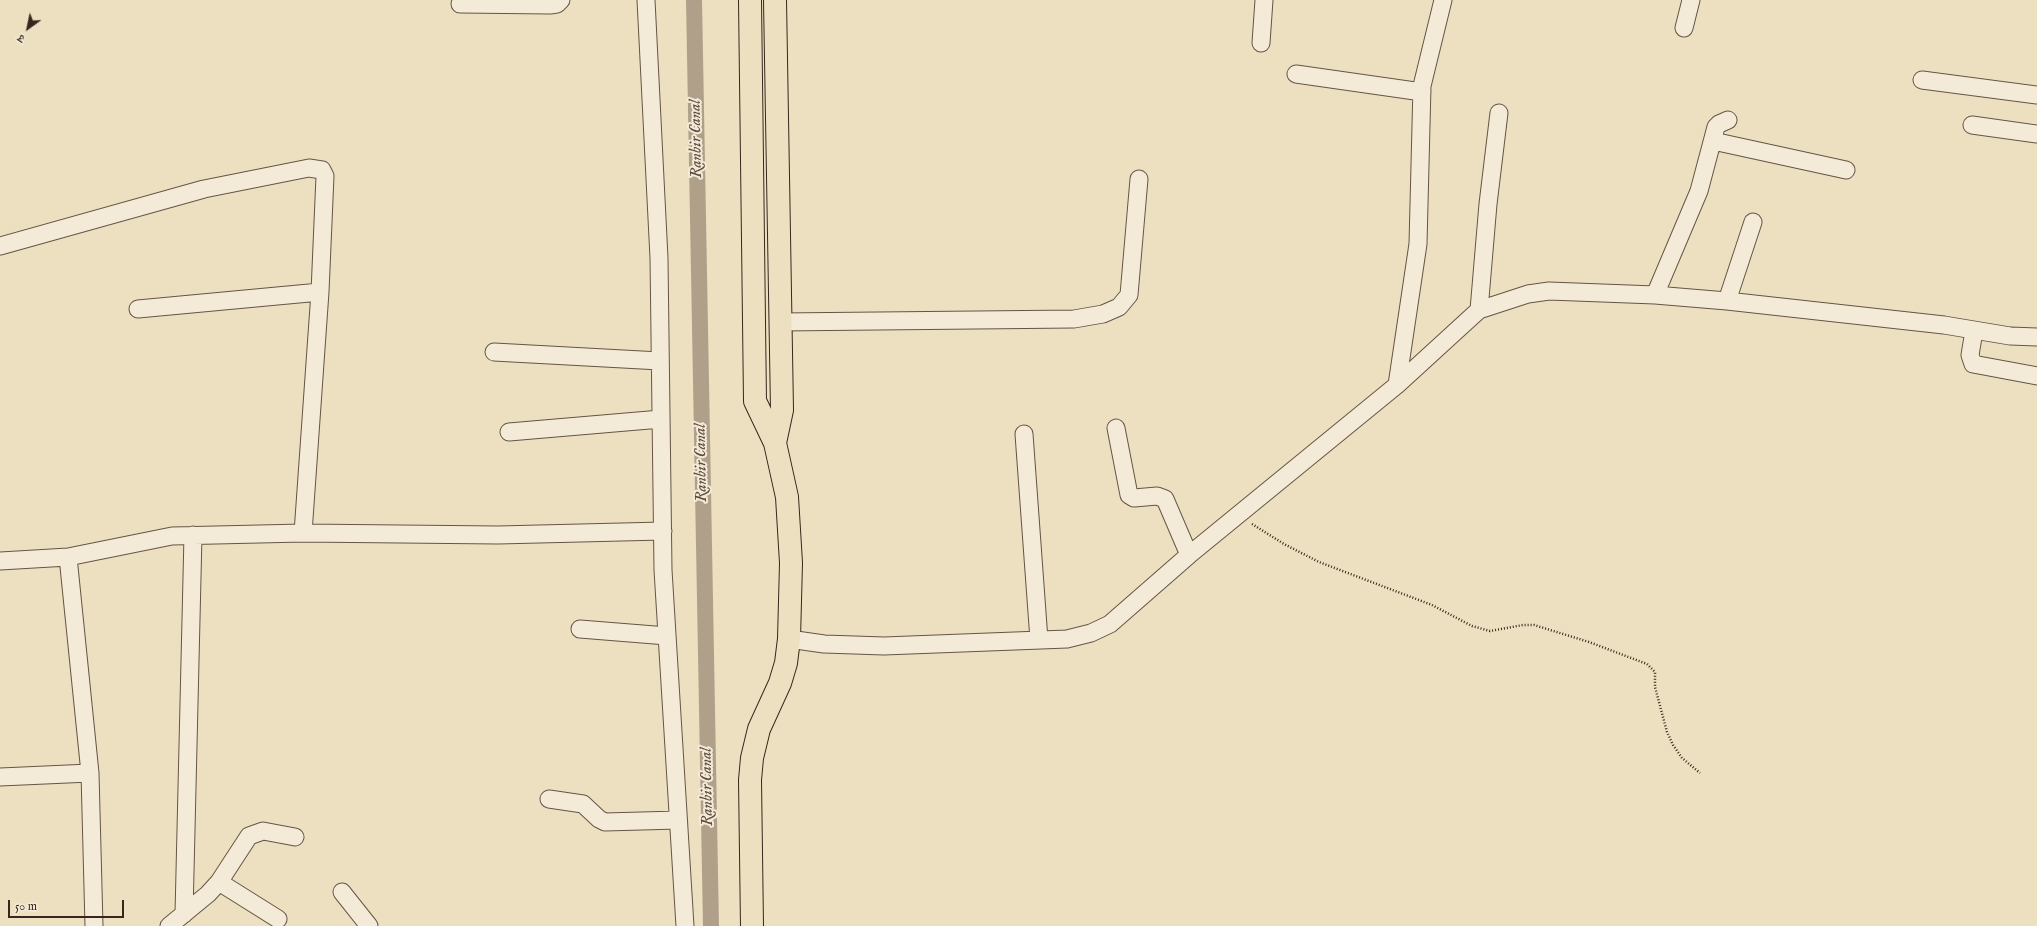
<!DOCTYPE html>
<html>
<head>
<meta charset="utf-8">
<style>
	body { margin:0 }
	#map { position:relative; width:2037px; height:926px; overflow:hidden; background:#ede0c1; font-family:"IM FELL English","Noto Serif Devanagari",serif }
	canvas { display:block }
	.north { position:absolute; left:8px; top:8px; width:40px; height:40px; -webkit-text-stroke:3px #f3ebd7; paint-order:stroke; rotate:213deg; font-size:11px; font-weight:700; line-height:16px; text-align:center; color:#39251c }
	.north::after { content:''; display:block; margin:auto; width:14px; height:18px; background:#39251c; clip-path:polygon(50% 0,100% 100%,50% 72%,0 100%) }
	.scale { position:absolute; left:8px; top:900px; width:116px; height:18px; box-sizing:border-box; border:2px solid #39251c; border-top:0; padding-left:5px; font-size:12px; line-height:14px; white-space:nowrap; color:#39251c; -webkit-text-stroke:3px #f3ebd7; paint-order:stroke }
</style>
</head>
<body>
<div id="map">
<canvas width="2037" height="926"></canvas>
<div class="north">उ</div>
<div class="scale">50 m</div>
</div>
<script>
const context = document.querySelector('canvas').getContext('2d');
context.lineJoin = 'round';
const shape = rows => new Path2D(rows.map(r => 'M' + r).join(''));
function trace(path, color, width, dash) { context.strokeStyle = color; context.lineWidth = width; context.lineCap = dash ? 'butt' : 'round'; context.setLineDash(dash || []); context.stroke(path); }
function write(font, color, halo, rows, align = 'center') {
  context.font = font + ' "IM FELL English",serif'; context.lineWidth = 4; context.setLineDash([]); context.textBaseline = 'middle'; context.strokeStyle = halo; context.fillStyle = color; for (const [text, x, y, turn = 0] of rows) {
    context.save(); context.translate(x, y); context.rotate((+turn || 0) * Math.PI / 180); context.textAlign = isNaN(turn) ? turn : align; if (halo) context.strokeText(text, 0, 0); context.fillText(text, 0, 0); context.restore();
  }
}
trace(shape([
	[694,0,711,926]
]), '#b0a089', 16);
const minor = shape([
	[646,0,659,258,663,570,685,926],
	[460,4,550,5,557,4,561,0],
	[1684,28,1691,0],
	[1261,43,1264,0],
	[1296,74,1422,92],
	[1922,80,2037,95],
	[1972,125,2037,134],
	[1713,141,1846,170],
	[0,246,204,189,309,168,322,170,325,176,320,292,303,533],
	[1655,295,1699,191,1716,127,1719,124,1728,120],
	[1727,301,1753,222],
	[138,309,320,292],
	[1479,310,1488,204,1499,113],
	[780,322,1074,319,1103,314,1119,307,1129,295,1139,179],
	[1974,331,1970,355,1973,364,2037,376],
	[494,352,660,361],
	[1397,385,1418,244,1422,86,1443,0],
	[1116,428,1129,495,1134,498,1157,496,1165,499,1189,555],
	[509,432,661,419],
	[1024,434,1039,640],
	[68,557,90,773],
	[0,561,68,557,172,536,303,533,498,535,663,531],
	[580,629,667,636],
	[789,639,824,644,884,646,1067,639,1091,633,1110,624,1189,555,1397,385,1479,310,1528,294,1549,291,1655,295,1727,301,1944,325,2010,336,2037,337],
	[0,777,90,773,94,926],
	[549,799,583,804,599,819,605,822,678,820],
	[219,882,278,919],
	[342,892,369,926],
	[184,914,193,535],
	[169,926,208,894,219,882,249,836,263,831,295,837]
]);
const highway = shape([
	[750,0,755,401,775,443,787,497,791,563,789,639,786,663,780,683,759,729,752,758,750,780,752,926],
	[775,0,782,410,775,443]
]);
trace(minor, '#665445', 19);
trace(highway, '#39251c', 24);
trace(shape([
	[1252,524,1284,544,1319,562,1432,605,1472,626,1490,631,1523,625,1534,625,1589,642,1647,664,1655,672,1655,687,1667,732,1673,745,1682,758,1700,773]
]), '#39251c', 2.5, [1, 2]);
trace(minor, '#f3ebd7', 17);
trace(highway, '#ede0c1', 22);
write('italic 16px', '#5d4a3d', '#f3ebd7', [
	["Ranbir Canal",697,139,-91],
	["Ranbir Canal",702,463,-91],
	["Ranbir Canal",708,787,-91]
]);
</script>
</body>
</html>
